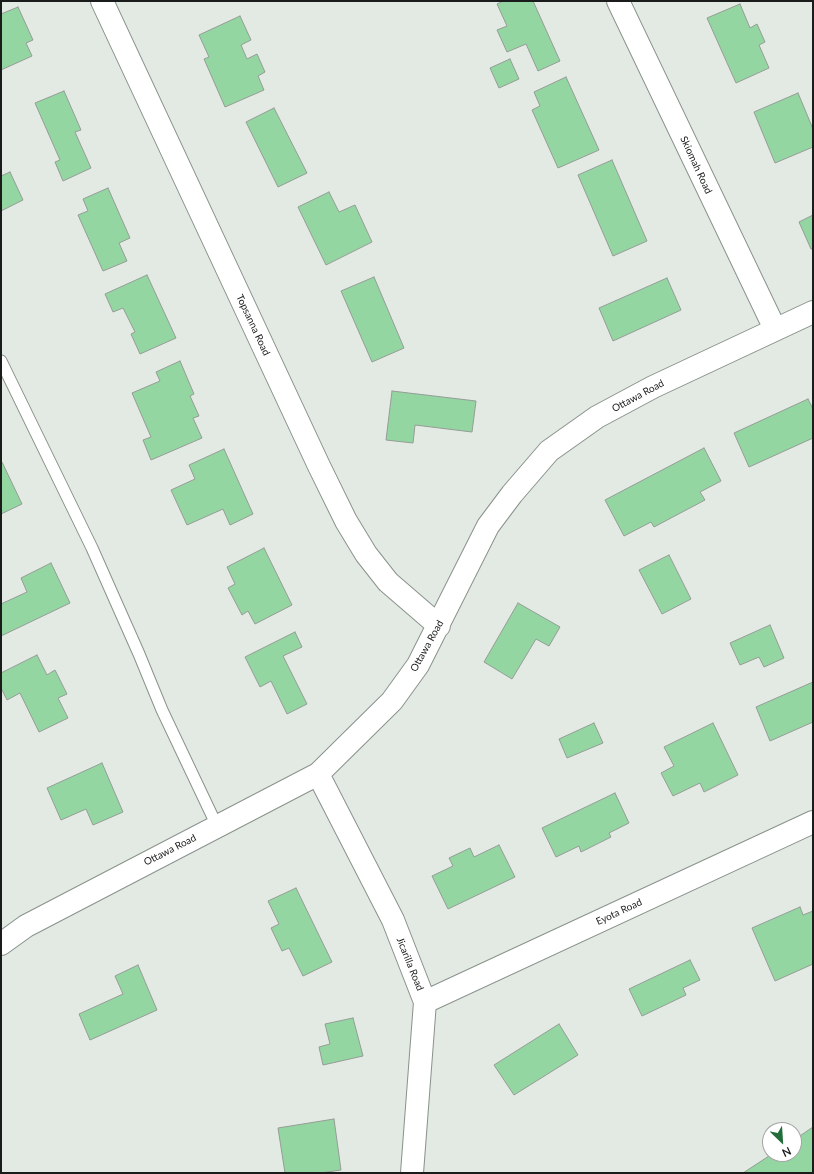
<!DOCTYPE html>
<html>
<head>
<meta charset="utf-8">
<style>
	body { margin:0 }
	#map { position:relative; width:814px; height:1174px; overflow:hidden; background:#e2eae3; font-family:Lato,sans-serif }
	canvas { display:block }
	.frame { position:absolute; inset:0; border:2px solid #191c1a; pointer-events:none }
	.north { position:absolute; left:762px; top:1122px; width:40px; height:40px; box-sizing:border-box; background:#fff; border:1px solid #a3a4a3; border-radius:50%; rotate:155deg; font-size:11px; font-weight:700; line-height:16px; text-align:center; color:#191c1a }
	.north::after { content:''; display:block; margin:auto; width:14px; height:18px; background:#226d3a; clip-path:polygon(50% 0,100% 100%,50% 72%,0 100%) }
</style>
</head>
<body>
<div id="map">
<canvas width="814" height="1174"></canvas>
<div class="frame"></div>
<div class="north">N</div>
</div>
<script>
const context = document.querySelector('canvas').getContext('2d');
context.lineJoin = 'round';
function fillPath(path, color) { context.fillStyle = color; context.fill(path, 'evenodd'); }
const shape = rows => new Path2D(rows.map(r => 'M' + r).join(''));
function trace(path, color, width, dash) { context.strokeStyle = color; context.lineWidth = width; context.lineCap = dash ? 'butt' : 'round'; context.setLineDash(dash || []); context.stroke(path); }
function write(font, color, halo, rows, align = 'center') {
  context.font = font + ' Lato,sans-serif'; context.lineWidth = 3.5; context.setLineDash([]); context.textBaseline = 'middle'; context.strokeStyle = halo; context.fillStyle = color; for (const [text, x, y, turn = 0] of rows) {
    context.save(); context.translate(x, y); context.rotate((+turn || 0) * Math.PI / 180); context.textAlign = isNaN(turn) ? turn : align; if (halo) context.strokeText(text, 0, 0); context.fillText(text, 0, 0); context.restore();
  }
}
const building = shape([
	[503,1,533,1,560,61,538,71,526,44,507,52,497,30,507,26,497,4,503,1],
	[740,4,750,28,757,24,765,42,759,45,769,68,736,83,707,18,740,4],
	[18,7,33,40,26,43,32,56,1,70,1,14,18,7],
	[240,16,251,40,241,45,247,59,257,54,265,72,258,76,264,90,225,107,204,59,209,57,199,35,240,16],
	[510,59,519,79,499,88,490,68,510,59],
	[566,77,599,150,558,168,532,110,540,106,534,92,566,77],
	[64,91,81,130,75,132,91,168,63,181,55,162,60,160,35,103,64,91],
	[798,93,813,129,813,147,775,163,754,112,798,93],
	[274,108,307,173,278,187,246,122,274,108],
	[612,160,647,241,613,256,578,175,612,160],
	[10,172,23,200,1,211,1,176,10,172],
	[108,188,130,238,119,243,127,261,103,271,78,215,88,211,83,199,108,188],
	[329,192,339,212,355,205,372,242,326,265,298,207,329,192],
	[813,215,813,249,811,249,799,222,813,215],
	[147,275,176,338,140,354,131,334,135,332,123,308,113,312,105,294,147,275],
	[374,277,404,348,372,362,341,291,374,277],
	[667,278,681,310,613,341,599,308,667,278],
	[180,361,194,394,190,396,199,416,193,418,202,438,151,460,143,440,151,437,132,393,160,381,156,372,180,361],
	[392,391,476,401,472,432,415,425,413,443,386,440,392,391],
	[808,399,813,409,813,438,749,467,734,433,808,399],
	[704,448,721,481,700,492,705,500,654,527,651,522,624,536,605,500,704,448],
	[224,449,253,514,230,525,223,509,187,525,171,490,195,479,189,465,224,449],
	[1,462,2,462,22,504,1,514,1,462],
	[264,548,292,605,255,624,248,611,242,615,228,588,235,584,227,567,264,548],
	[669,555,691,599,662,614,639,570,669,555],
	[51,563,70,603,1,636,1,604,27,592,21,578,51,563],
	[518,603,560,627,549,646,536,639,512,679,484,662,518,603],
	[770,625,784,658,764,667,759,657,740,665,730,643,770,625],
	[295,632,302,647,283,656,307,704,287,714,271,681,260,687,245,657,295,632],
	[37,655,47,675,55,670,67,694,58,698,68,718,39,732,20,693,7,700,1,688,1,673,37,655],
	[813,682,813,722,770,741,756,707,813,682],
	[594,723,603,743,567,758,559,739,594,723],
	[713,723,738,775,704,792,700,783,673,796,661,773,674,766,664,747,713,723],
	[102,763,123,812,93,825,86,809,61,820,47,788,102,763],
	[615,793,629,823,609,833,611,837,581,852,579,846,556,857,542,828,615,793],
	[499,845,515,877,448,909,432,876,453,866,449,858,470,848,474,857,499,845],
	[296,888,332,962,303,976,289,948,282,951,271,928,279,924,268,901,296,888],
	[800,907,803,915,813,911,813,964,775,981,752,928,800,907],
	[690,960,700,980,683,988,686,995,642,1016,629,989,690,960],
	[138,965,157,1010,90,1040,79,1014,123,994,115,976,138,965],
	[353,1018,363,1056,323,1065,319,1047,330,1044,325,1024,353,1018],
	[559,1024,578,1055,514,1095,494,1065,559,1024],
	[334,1119,341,1170,320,1173,285,1173,278,1128,334,1119],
	[813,1127,813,1173,743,1173,772,1154,794,1154,794,1140,813,1127]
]);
fillPath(building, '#94d6a2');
trace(building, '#949c96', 1);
const service = shape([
	[1,361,92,548,139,654,162,710,217,826]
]);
const minor = shape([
	[102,1,319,466,346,521,366,554,388,582,439,626],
	[618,1,775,329],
	[318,774,393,920,425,1002,412,1173],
	[1,944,26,926,318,774,392,701,418,665,488,526,512,494,549,451,597,417,653,387,813,312],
	[425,1002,813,822]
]);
trace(service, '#8a928c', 13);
trace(minor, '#8a928c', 24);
trace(service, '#fff', 11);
trace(minor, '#fff', 22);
write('10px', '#191c1a', '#fff', [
	["Skiomah Road",696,165,65],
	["Topsanna Road",253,325,65],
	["Ottawa Road",638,396,-28],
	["Ottawa Road",427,646,-61],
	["Ottawa Road",170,850,-27],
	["Eyota Road",619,912,-25],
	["Jicarilla Road",410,964,68]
]);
</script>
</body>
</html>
